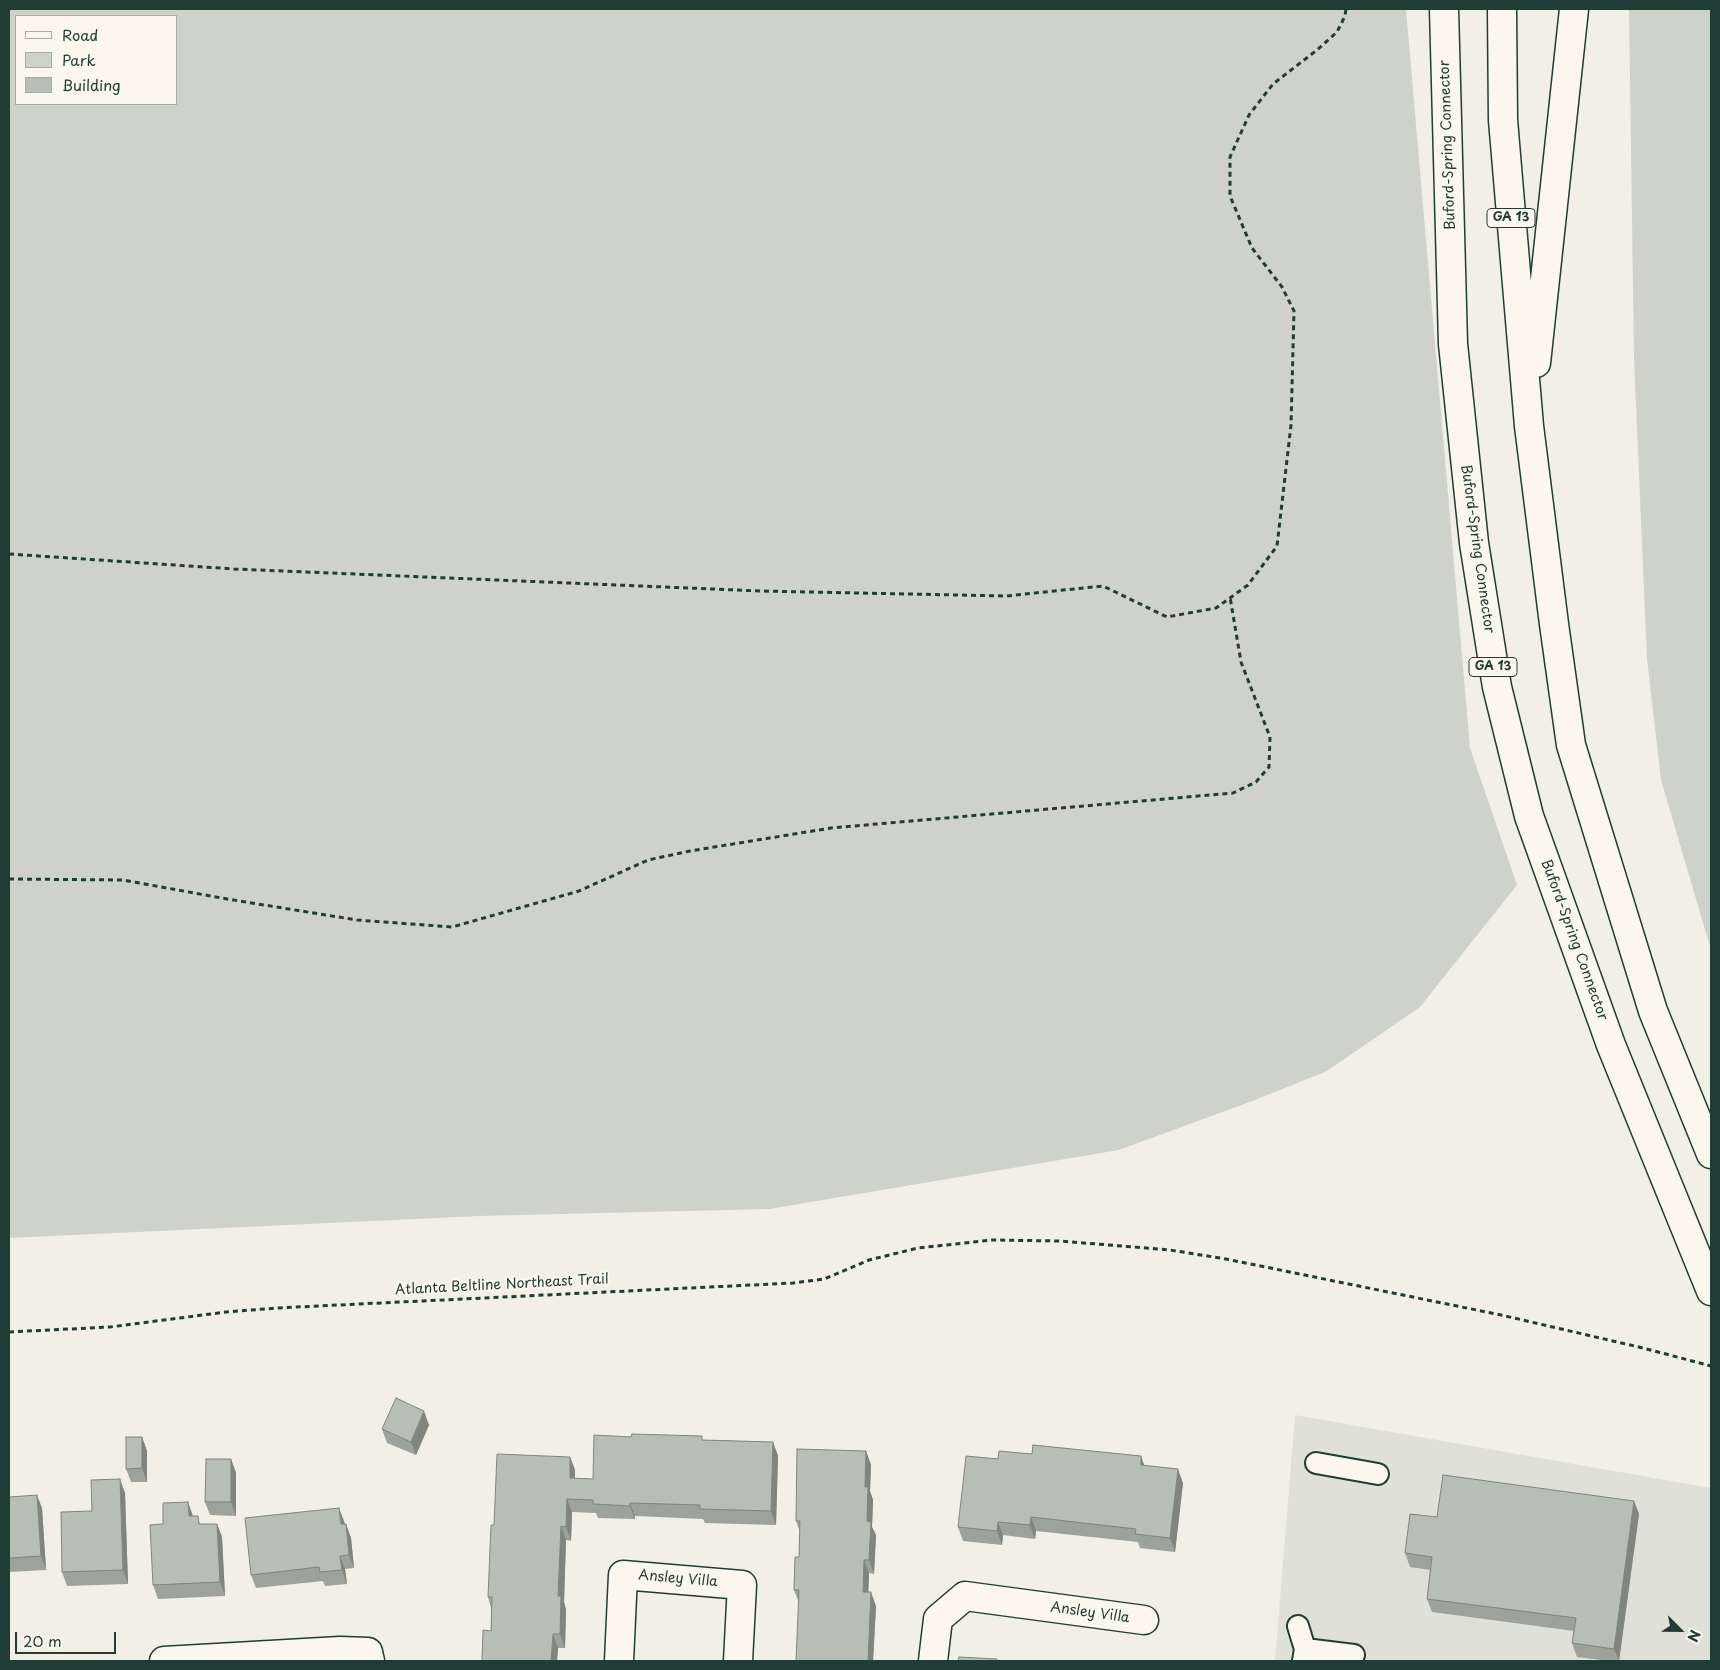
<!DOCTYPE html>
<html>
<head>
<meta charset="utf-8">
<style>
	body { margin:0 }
	#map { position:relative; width:1720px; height:1670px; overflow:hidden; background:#f2f0e5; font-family:"Playpen Sans",sans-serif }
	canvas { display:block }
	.frame { position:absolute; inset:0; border:10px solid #1f3d34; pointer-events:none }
	.legend { position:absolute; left:15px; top:15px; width:162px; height:90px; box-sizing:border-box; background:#fbf7ec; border:1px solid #a3ada2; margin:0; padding:6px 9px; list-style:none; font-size:15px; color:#1f3d34 }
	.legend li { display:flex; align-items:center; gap:10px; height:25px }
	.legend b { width:25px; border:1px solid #a3ada2 }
	.north { position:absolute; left:1655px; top:1605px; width:50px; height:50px; -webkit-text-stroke:4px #fbf7ec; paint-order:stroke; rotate:113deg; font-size:14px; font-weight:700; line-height:20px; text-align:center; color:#1f3d34 }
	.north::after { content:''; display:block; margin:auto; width:18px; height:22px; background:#1f3d34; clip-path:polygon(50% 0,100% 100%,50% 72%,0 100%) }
	.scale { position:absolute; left:15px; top:1632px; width:101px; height:22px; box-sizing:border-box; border:2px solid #1f3d34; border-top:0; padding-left:6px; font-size:15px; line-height:18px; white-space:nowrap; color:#1f3d34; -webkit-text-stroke:4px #fbf7ec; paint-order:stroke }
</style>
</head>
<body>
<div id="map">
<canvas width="1720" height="1670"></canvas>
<div class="frame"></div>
<ul class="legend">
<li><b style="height:6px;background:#fbf7ec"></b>Road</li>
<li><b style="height:14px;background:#cfd2c8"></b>Park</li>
<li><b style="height:14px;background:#b7beb3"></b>Building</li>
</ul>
<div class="north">N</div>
<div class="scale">20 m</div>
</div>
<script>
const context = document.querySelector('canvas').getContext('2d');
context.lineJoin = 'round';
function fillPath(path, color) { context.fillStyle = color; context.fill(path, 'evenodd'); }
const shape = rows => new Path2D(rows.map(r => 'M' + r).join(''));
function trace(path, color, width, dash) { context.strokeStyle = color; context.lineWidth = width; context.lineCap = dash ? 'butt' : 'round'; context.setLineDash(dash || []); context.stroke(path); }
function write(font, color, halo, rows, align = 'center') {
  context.font = font + ' "Playpen Sans",sans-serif'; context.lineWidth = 4; context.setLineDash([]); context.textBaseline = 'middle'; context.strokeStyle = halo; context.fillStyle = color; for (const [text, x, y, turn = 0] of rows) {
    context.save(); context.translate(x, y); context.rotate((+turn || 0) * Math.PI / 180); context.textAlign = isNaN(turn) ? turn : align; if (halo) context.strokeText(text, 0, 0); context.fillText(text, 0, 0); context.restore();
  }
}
fillPath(shape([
	[1295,1415,1711,1488,1711,1661,1275,1661]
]), '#e0e1d6');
fillPath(shape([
	[9,9,1406,9,1470,748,1517,885,1420,1007,1327,1071,1255,1100,1119,1150,769,1209,479,1216,9,1238],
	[16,16,176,16,176,104,16,104],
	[1629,9,1711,9,1711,950,1661,780,1647,659,1634,358]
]), '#cfd2c8');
const service = shape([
	[1316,1463,1378,1474],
	[1298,1626,1305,1649],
	[1303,1661,1305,1649,1354,1655]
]);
const minor = shape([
	[164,1661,340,1651,368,1652,370,1661],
	[619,1661,623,1575,742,1585,738,1661],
	[933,1661,938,1619,965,1596,1144,1620]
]);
const motorway = shape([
	[1444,9,1453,344,1474,543,1497,687,1529,816,1611,1045,1711,1291],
	[1502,9,1503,120,1529,426,1554,624,1571,745,1653,1011,1711,1154],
	[1536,363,1574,9]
]);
trace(service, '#1f3d34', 24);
trace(minor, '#1f3d34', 31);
trace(motorway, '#1f3d34', 31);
trace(shape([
	[9,554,234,569,760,591,1006,596,1103,586,1167,617,1216,608,1248,585,1277,546,1291,425,1294,311,1282,287,1252,248,1230,196,1230,157,1249,115,1273,84,1317,50,1337,32,1345,16,1346,9],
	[9,879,123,880,227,899,357,920,452,927,579,891,648,860,690,851,831,828,1233,793,1256,782,1269,767,1270,737,1241,662,1230,597],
	[9,1332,110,1327,226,1312,277,1308,793,1283,824,1279,869,1260,918,1248,992,1240,1060,1241,1170,1250,1226,1259,1501,1315,1643,1348,1711,1366]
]), '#1f3d34', 3, [5, 4]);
trace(service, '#fbf7ec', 20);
trace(minor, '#fbf7ec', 28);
trace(motorway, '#fbf7ec', 28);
fillPath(shape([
	[429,1425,416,1455,387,1443,382,1429],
	[142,1437,147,1451,147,1482,131,1482,126,1469],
	[704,1440,773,1442,778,1456,776,1525,705,1523,703,1519,635,1516,635,1519,598,1518,596,1513,572,1512,571,1541,566,1540,564,1602,566,1610,565,1648,558,1648,557,1661,482,1661,491,1631,491,1608,488,1597,494,1525,570,1457,575,1470,575,1478,593,1479],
	[866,1451,871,1465,870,1491,873,1500,872,1527,876,1535,874,1574,869,1573,868,1592,876,1606,873,1661,796,1661,799,1603,794,1590,799,1557,800,1532,796,1521],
	[231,1459,236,1473,236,1516,210,1515,205,1502],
	[998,1459,1145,1466,1183,1483,1175,1552,1140,1548,1138,1542,1036,1531,1035,1539,1003,1535,1002,1545,963,1541,958,1527],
	[125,1493,128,1584,67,1586,62,1572,92,1511],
	[9,1497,42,1508,46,1570,9,1572],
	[1634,1501,1639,1514,1619,1661,1610,1661,1577,1657,1572,1643,1574,1631,1432,1612,1427,1599,1430,1570,1410,1567,1405,1553,1437,1517],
	[193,1516,201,1524,217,1524,222,1537,225,1596,158,1599,153,1585,163,1524],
	[344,1521,345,1524,346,1524,351,1538,354,1568,345,1569,347,1584,325,1586,323,1581,256,1588,251,1575]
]), '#9da39a');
fillPath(shape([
	[424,1411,429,1425,416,1455,411,1442],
	[142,1437,147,1451,147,1482,142,1468],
	[773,1442,778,1456,776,1525,771,1511],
	[866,1451,871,1465,870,1491,873,1500,872,1527,876,1535,874,1574,869,1560,865,1487],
	[1141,1456,1146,1470,1141,1465],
	[570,1457,575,1470,575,1492,570,1478],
	[231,1459,236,1473,236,1516,231,1502],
	[1178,1469,1183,1483,1175,1552,1170,1538],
	[120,1479,125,1493,128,1584,123,1570],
	[37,1495,42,1508,46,1570,41,1556],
	[567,1499,572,1512,571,1541,566,1527],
	[1634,1501,1639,1514,1619,1661,1614,1649],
	[188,1502,193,1516,189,1516],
	[630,1503,635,1516,635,1519,630,1506],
	[339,1508,344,1521,346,1538,341,1524],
	[1031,1517,1036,1531,1035,1539,1030,1525],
	[998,1522,1003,1535,1002,1545,997,1531],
	[217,1524,222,1537,225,1596,220,1582],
	[346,1524,351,1538,354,1568,349,1555],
	[561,1526,566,1540,564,1602,566,1610,565,1648,560,1634,558,1596],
	[340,1556,345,1569,347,1584,342,1570],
	[864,1560,869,1573,868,1606,863,1592],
	[871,1592,876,1606,873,1661,868,1661],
	[553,1634,558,1648,557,1661,551,1661]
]), '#80857d');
const building = shape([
	[396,1398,424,1411,411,1442,382,1429,396,1398],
	[632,1434,702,1436,702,1440,773,1442,771,1511,700,1509,700,1505,630,1503,630,1506,593,1504,593,1500,567,1499,566,1527,561,1526,558,1596,561,1596,560,1634,553,1634,551,1661,482,1661,483,1630,491,1631,492,1597,488,1597,491,1525,494,1525,497,1454,570,1457,570,1478,593,1479,594,1435,631,1437,632,1434],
	[126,1437,142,1437,142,1468,126,1469,126,1437],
	[1033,1445,1141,1456,1141,1465,1178,1469,1170,1538,1135,1534,1136,1529,1031,1517,1030,1525,998,1522,997,1531,958,1527,966,1456,998,1459,999,1451,1032,1454,1033,1445],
	[797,1449,866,1451,865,1487,868,1487,867,1521,871,1522,869,1560,864,1560,863,1592,871,1592,868,1661,796,1661,799,1590,794,1590,795,1557,799,1557,800,1521,796,1521,797,1449],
	[206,1459,231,1459,231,1502,205,1502,206,1459],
	[1443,1475,1634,1501,1614,1649,1572,1643,1576,1618,1427,1599,1432,1557,1405,1553,1410,1514,1437,1517,1443,1475],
	[120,1479,123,1570,62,1572,61,1512,92,1511,91,1480,120,1479],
	[37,1495,41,1556,9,1558,9,1497,37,1495],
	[188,1502,189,1516,198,1516,199,1524,217,1524,220,1582,153,1585,150,1525,163,1524,163,1503,188,1502],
	[339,1508,341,1524,346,1524,349,1555,340,1556,342,1570,320,1572,319,1567,251,1575,245,1518,339,1508],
	[959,1657,997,1659,997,1661,958,1661,959,1657]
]);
fillPath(building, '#b7beb3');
trace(building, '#80857d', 1);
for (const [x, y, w] of [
	[1511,218,48],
	[1493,667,48]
]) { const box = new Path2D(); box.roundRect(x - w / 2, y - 9.5, w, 19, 4); context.fillStyle = '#fbf7ec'; context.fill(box); trace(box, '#1f3d34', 1); }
write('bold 12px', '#1f3d34', null, [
	["GA 13",1511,218],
	["GA 13",1493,667]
]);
write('14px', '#1f3d34', '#fbf7ec', [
	["Buford-Spring Connector",1448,145,-92],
	["Buford-Spring Connector",1477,549,82],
	["Buford-Spring Connector",1574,940,70],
	["Atlanta Beltline Northeast Trail",502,1285,-3],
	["Ansley Villa",678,1579,5],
	["Ansley Villa",1090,1613,8]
]);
</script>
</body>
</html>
